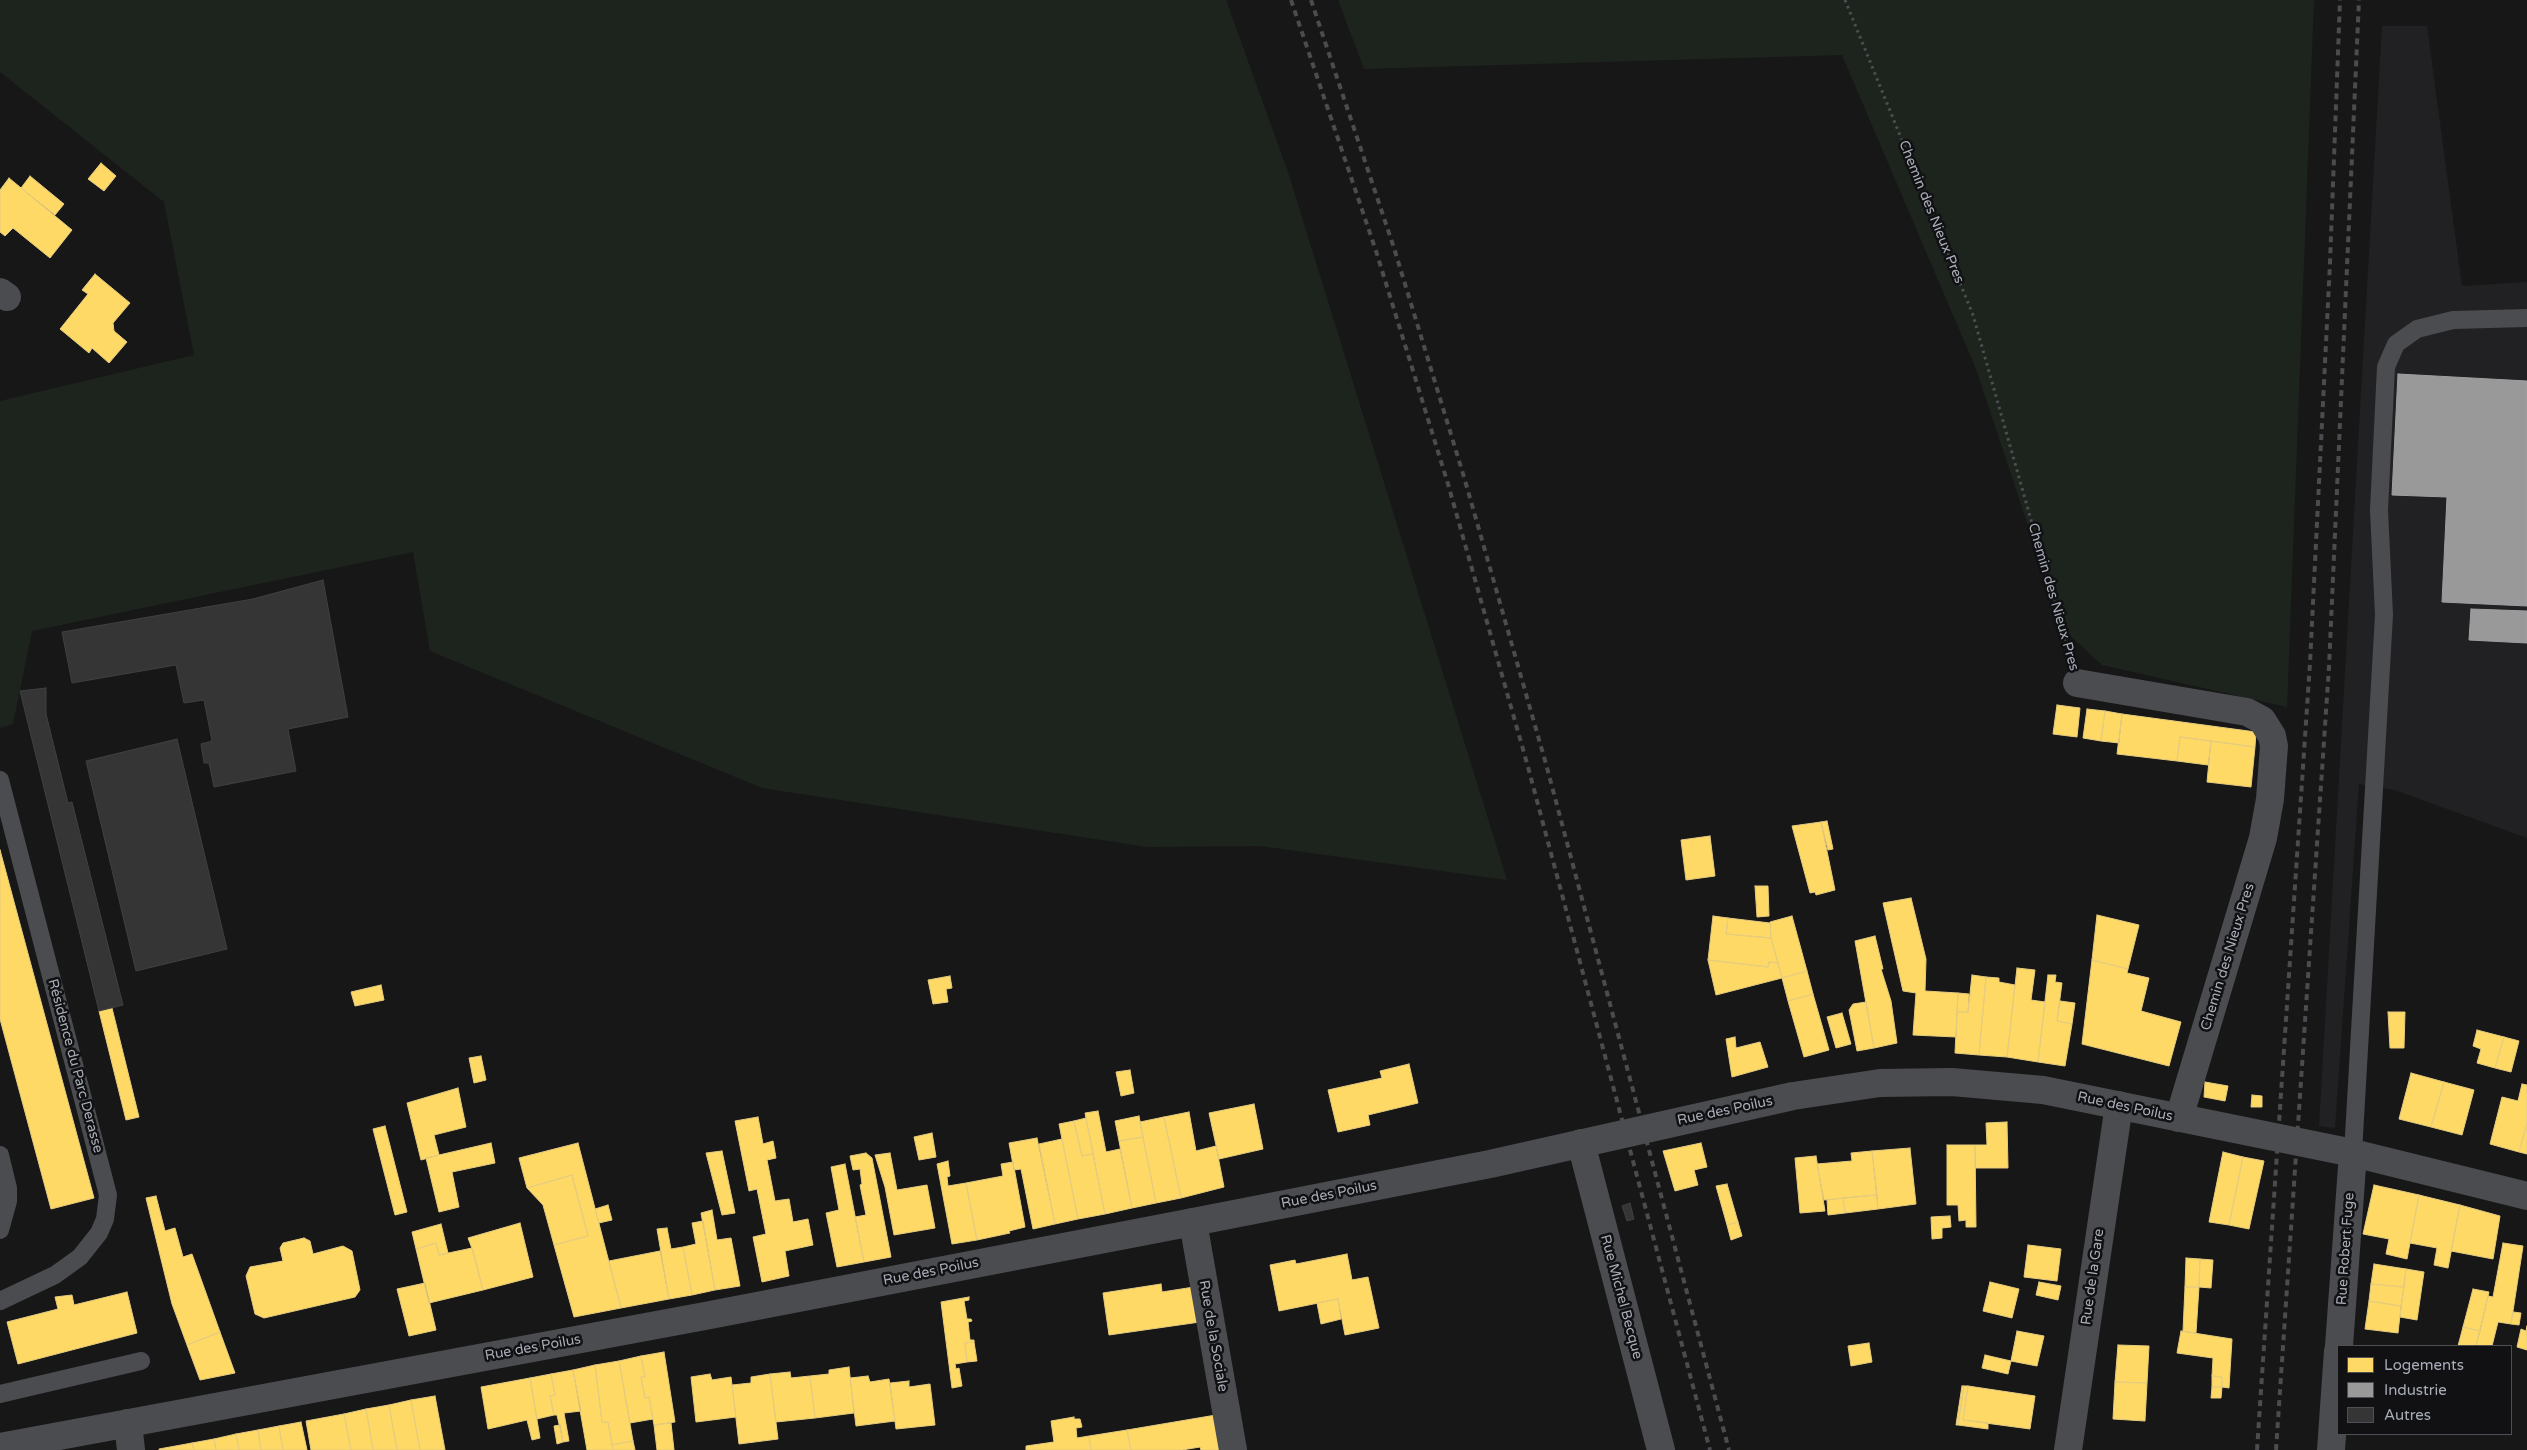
<!DOCTYPE html>
<html>
<head>
<meta charset="utf-8">
<style>
	body { margin:0 }
	#map { position:relative; width:2527px; height:1450px; overflow:hidden; background:#171717; font-family:"Varela Round",sans-serif }
	canvas { display:block }
	.legend { position:absolute; left:2337px; top:1345px; width:175px; height:90px; box-sizing:border-box; background:#111113; border:1px solid #4d4f55; margin:0; padding:6px 9px; list-style:none; font-size:15px; color:#a8adb8 }
	.legend li { display:flex; align-items:center; gap:10px; height:25px }
	.legend b { width:25px; border:1px solid #4d4f55 }
</style>
</head>
<body>
<div id="map">
<canvas width="2527" height="1450"></canvas>
<ul class="legend">
<li><b style="height:14px;background:#ffd966"></b>Logements</li>
<li><b style="height:14px;background:#999"></b>Industrie</li>
<li><b style="height:14px;background:#353536"></b>Autres</li>
</ul>
</div>
<script>
const context = document.querySelector('canvas').getContext('2d');
context.lineJoin = 'round';
function fillPath(path, color) { context.fillStyle = color; context.fill(path, 'evenodd'); }
const shape = rows => new Path2D(rows.map(r => 'M' + r).join(''));
function trace(path, color, width, dash) { context.strokeStyle = color; context.lineWidth = width; context.lineCap = dash ? 'butt' : 'round'; context.setLineDash(dash || []); context.stroke(path); }
function write(font, color, halo, rows, align = 'center') {
  context.font = font + ' "Varela Round",sans-serif'; context.lineWidth = 5; context.setLineDash([]); context.textBaseline = 'middle'; context.strokeStyle = halo; context.fillStyle = color; for (const [text, x, y, turn = 0] of rows) {
    context.save(); context.translate(x, y); context.rotate((+turn || 0) * Math.PI / 180); context.textAlign = isNaN(turn) ? turn : align; if (halo) context.strokeText(text, 0, 0); context.fillText(text, 0, 0); context.restore();
  }
}
fillPath(shape([
	[2382,26,2427,26,2462,286,2527,282,2527,838,2395,790,2359,784,2335,1128,2319,1126]
]), '#212123');
fillPath(shape([
	[0,0,1226,0,1288,172,1507,880,1260,846,1147,847,762,788,430,651,413,552,32,631,13,724,0,728,0,401,194,355,164,202,0,72],
	[1338,0,2314,0,2287,707,2102,665,2062,628,1976,369,1842,55,1364,69]
]), '#1d241e');
const homes = shape([
	[101,163,116,176,104,191,88,179,101,163],
	[30,176,64,204,55,215,21,188,30,176],
	[9,178,72,230,50,258,13,228,5,236,0,232,0,190,9,178],
	[95,274,130,303,113,323,114,331,127,342,109,363,92,348,89,353,60,329,88,294,82,290,95,274],
	[2057,705,2080,708,2077,737,2053,734,2057,705],
	[2087,709,2105,711,2101,741,2083,738,2087,709],
	[2105,711,2122,714,2119,743,2101,741,2105,711],
	[2122,714,2256,732,2255,747,2180,737,2177,761,2117,754,2122,714],
	[2180,737,2211,741,2208,765,2177,761,2180,737],
	[2211,741,2255,747,2251,787,2207,782,2211,741],
	[1827,821,1833,849,1828,850,1821,822,1827,821],
	[1821,822,1835,890,1816,895,1815,892,1810,893,1792,826,1821,822],
	[1710,836,1715,876,1686,880,1681,840,1710,836],
	[0,850,94,1198,51,1209,0,1019,0,850],
	[1755,886,1768,886,1769,916,1757,917,1755,886],
	[1911,898,1926,959,1925,991,1958,993,1956,1037,1913,1035,1916,993,1903,991,1883,903,1911,898],
	[2097,915,2139,925,2128,969,2092,960,2097,915],
	[1713,916,1728,918,1726,934,1771,938,1778,963,1769,962,1768,967,1708,960,1713,916],
	[1792,916,1807,971,1782,978,1771,938,1770,922,1792,916],
	[1728,918,1770,923,1771,938,1726,934,1728,918],
	[1875,936,1883,969,1881,969,1891,1001,1897,1043,1874,1048,1855,941,1875,936],
	[1708,960,1768,967,1769,962,1778,963,1782,978,1716,995,1708,960],
	[2092,960,2128,969,2127,973,2149,978,2141,1011,2181,1022,2169,1066,2082,1044,2092,960],
	[2017,968,2035,970,2031,1000,2045,1002,2038,1062,2007,1057,2017,968],
	[1807,971,1813,994,1788,1001,1782,978,1807,971],
	[1972,975,1986,977,1979,1055,1955,1053,1957,1012,1968,1012,1972,975],
	[2048,975,2056,975,2055,982,2062,983,2057,1021,2072,1024,2065,1066,2038,1062,2048,975],
	[950,976,952,988,946,989,948,1002,933,1004,928,980,950,976],
	[1986,977,1999,978,1999,982,2015,985,2007,1057,1979,1055,1986,977],
	[381,985,384,1000,355,1006,351,992,381,985],
	[1958,993,1969,994,1968,1012,1957,1012,1958,993],
	[1813,994,1829,1050,1804,1057,1788,1001,1813,994],
	[2060,1001,2075,1003,2072,1024,2057,1021,2060,1001],
	[1866,1002,1874,1048,1857,1051,1849,1010,1853,1004,1866,1002],
	[112,1008,139,1117,126,1120,99,1011,112,1008],
	[2388,1012,2405,1012,2404,1048,2390,1048,2388,1012],
	[1842,1013,1851,1044,1836,1048,1827,1017,1842,1013],
	[2477,1030,2504,1037,2495,1068,2477,1063,2481,1049,2473,1046,2477,1030],
	[1735,1037,1736,1048,1760,1042,1768,1067,1732,1077,1726,1039,1735,1037],
	[2504,1037,2519,1041,2511,1072,2495,1068,2504,1037],
	[481,1056,486,1080,474,1083,469,1058,481,1056],
	[1409,1064,1418,1103,1368,1115,1370,1125,1338,1132,1328,1090,1382,1078,1380,1071,1409,1064],
	[1130,1070,1134,1093,1121,1096,1116,1072,1130,1070],
	[2411,1073,2444,1082,2431,1127,2399,1119,2411,1073],
	[2205,1082,2228,1086,2225,1101,2204,1097,2205,1082],
	[2444,1082,2474,1090,2462,1135,2431,1127,2444,1082],
	[2522,1084,2527,1085,2527,1123,2519,1152,2490,1144,2502,1097,2518,1101,2522,1084],
	[458,1088,466,1127,434,1135,439,1155,421,1160,407,1103,458,1088],
	[2252,1095,2262,1096,2262,1107,2251,1107,2252,1095],
	[1254,1104,1263,1149,1219,1159,1209,1113,1254,1104],
	[1098,1111,1106,1152,1120,1149,1132,1208,1105,1214,1085,1113,1098,1111],
	[1189,1112,1196,1151,1216,1146,1224,1187,1181,1198,1164,1117,1189,1112],
	[1139,1116,1143,1137,1119,1141,1115,1121,1139,1116],
	[758,1117,763,1144,773,1141,776,1158,767,1160,775,1201,789,1199,793,1222,808,1219,813,1245,785,1251,789,1276,762,1282,753,1237,766,1234,757,1189,749,1191,735,1121,758,1117],
	[1164,1117,1181,1198,1156,1203,1140,1122,1164,1117],
	[1086,1118,1093,1154,1082,1156,1074,1121,1086,1118],
	[1074,1121,1082,1156,1093,1154,1105,1214,1078,1219,1059,1124,1074,1121],
	[2007,1122,2008,1168,1975,1168,1975,1145,1987,1145,1986,1123,2007,1122],
	[2527,1123,2527,1154,2519,1152,2527,1123],
	[385,1126,407,1212,395,1215,373,1129,385,1126],
	[932,1133,936,1157,919,1160,914,1137,932,1133],
	[1143,1137,1156,1203,1132,1208,1119,1141,1143,1137],
	[1037,1138,1055,1224,1033,1229,1021,1169,1014,1170,1009,1143,1037,1138],
	[1062,1139,1078,1219,1055,1224,1039,1144,1062,1139],
	[491,1143,495,1163,452,1172,459,1207,439,1212,426,1158,491,1143],
	[578,1143,621,1308,574,1317,554,1245,588,1236,572,1175,527,1188,519,1158,578,1143],
	[1701,1143,1707,1167,1694,1170,1698,1185,1675,1191,1663,1151,1701,1143],
	[1947,1145,1975,1145,1976,1227,1966,1227,1966,1220,1959,1221,1958,1205,1947,1205,1947,1145],
	[1910,1148,1916,1204,1878,1209,1872,1151,1910,1148],
	[722,1151,735,1213,722,1215,706,1153,722,1151],
	[1872,1151,1877,1195,1824,1200,1817,1164,1852,1161,1851,1153,1872,1151],
	[2223,1152,2243,1157,2229,1225,2209,1222,2223,1152],
	[866,1153,872,1158,891,1257,864,1262,855,1217,866,1215,860,1185,862,1184,860,1169,853,1170,850,1156,866,1153],
	[890,1153,897,1190,927,1185,935,1228,894,1235,885,1187,875,1155,890,1153],
	[1816,1156,1825,1211,1800,1213,1795,1158,1816,1156],
	[2243,1157,2264,1161,2249,1229,2229,1225,2243,1157],
	[948,1161,950,1176,947,1177,948,1186,966,1183,977,1240,952,1244,937,1164,948,1161],
	[1013,1162,1025,1227,1009,1231,1010,1233,977,1240,966,1183,1003,1176,1001,1164,1013,1162],
	[845,1164,864,1262,837,1267,826,1213,839,1210,831,1167,845,1164],
	[572,1175,588,1236,554,1245,543,1205,527,1188,572,1175],
	[1727,1184,1738,1222,1727,1225,1716,1186,1727,1184],
	[2374,1185,2419,1195,2407,1259,2386,1254,2389,1239,2363,1234,2374,1185],
	[1877,1195,1878,1209,1845,1213,1843,1198,1877,1195],
	[2419,1195,2460,1205,2448,1268,2434,1265,2437,1248,2410,1243,2419,1195],
	[156,1196,165,1231,175,1228,183,1257,192,1254,220,1332,187,1345,172,1304,146,1198,156,1196],
	[1843,1198,1845,1213,1828,1215,1827,1200,1843,1198],
	[608,1205,612,1220,599,1223,595,1209,608,1205],
	[2460,1205,2500,1216,2493,1259,2451,1251,2460,1205],
	[712,1210,717,1240,731,1238,740,1286,715,1290,701,1213,712,1210],
	[1950,1216,1951,1227,1942,1228,1942,1238,1932,1239,1931,1217,1950,1216],
	[703,1221,715,1290,692,1295,683,1247,696,1244,692,1223,703,1221],
	[1738,1222,1742,1236,1731,1240,1727,1225,1738,1222],
	[520,1223,533,1277,483,1290,473,1251,468,1238,520,1223],
	[441,1224,448,1253,439,1255,436,1243,416,1249,412,1232,441,1224],
	[667,1228,671,1249,683,1247,692,1295,669,1299,657,1229,667,1228],
	[304,1238,310,1241,313,1254,343,1246,352,1251,360,1290,355,1297,264,1318,255,1314,246,1276,250,1267,283,1261,280,1248,283,1243,304,1238],
	[436,1243,439,1255,472,1248,483,1290,429,1303,416,1249,436,1243],
	[2503,1243,2523,1246,2511,1324,2498,1322,2492,1346,2476,1346,2488,1296,2493,1297,2503,1243],
	[2028,1245,2061,1249,2057,1281,2024,1277,2028,1245],
	[660,1251,669,1299,621,1308,609,1261,660,1251],
	[1347,1254,1352,1280,1368,1277,1379,1328,1345,1335,1338,1299,1279,1311,1270,1265,1295,1260,1296,1264,1347,1254],
	[2186,1258,2200,1259,2199,1287,2185,1287,2186,1258],
	[2200,1259,2213,1260,2211,1288,2199,1287,2200,1259],
	[2374,1264,2406,1269,2404,1287,2371,1284,2374,1264],
	[2406,1269,2424,1272,2417,1320,2400,1317,2406,1269],
	[1990,1282,2019,1289,2012,1318,1983,1311,1990,1282],
	[2039,1282,2061,1286,2058,1300,2036,1295,2039,1282],
	[425,1283,436,1330,409,1336,397,1289,425,1283],
	[1161,1284,1162,1292,1194,1287,1200,1322,1109,1335,1103,1293,1161,1284],
	[2371,1284,2404,1287,2401,1306,2369,1301,2371,1284],
	[2185,1287,2199,1287,2196,1333,2183,1331,2185,1287],
	[2473,1289,2489,1292,2480,1331,2463,1327,2473,1289],
	[127,1292,137,1333,18,1364,7,1322,58,1309,55,1297,72,1295,74,1305,127,1292],
	[969,1297,969,1300,964,1301,967,1319,971,1319,972,1321,968,1322,970,1340,974,1340,974,1342,965,1343,967,1362,955,1364,956,1369,959,1368,962,1386,952,1388,941,1302,969,1297],
	[1338,1299,1341,1319,1321,1324,1317,1303,1338,1299],
	[2369,1301,2401,1306,2398,1333,2365,1329,2369,1301],
	[2513,1312,2521,1313,2519,1325,2511,1324,2513,1312],
	[2527,1326,2527,1350,2517,1347,2521,1329,2526,1331,2527,1326],
	[2463,1327,2480,1331,2476,1346,2458,1346,2463,1327],
	[2017,1331,2044,1336,2037,1366,2011,1361,2017,1331],
	[2181,1331,2232,1339,2229,1388,2222,1387,2222,1377,2212,1376,2213,1358,2177,1353,2181,1331],
	[220,1332,235,1373,200,1380,187,1345,220,1332],
	[974,1342,977,1361,967,1362,965,1343,974,1342],
	[1869,1343,1872,1362,1851,1366,1848,1346,1869,1343],
	[2118,1345,2149,1346,2147,1383,2115,1382,2118,1345],
	[664,1352,675,1422,654,1425,649,1397,645,1398,641,1377,645,1377,641,1356,664,1352],
	[1985,1355,2011,1361,2008,1374,1982,1368,1985,1355],
	[641,1356,645,1377,641,1377,645,1398,649,1397,653,1419,630,1423,619,1361,641,1356],
	[619,1361,633,1441,612,1445,608,1422,602,1422,595,1365,619,1361],
	[595,1365,602,1422,608,1422,613,1450,587,1450,573,1370,595,1365],
	[849,1367,854,1413,815,1418,810,1376,829,1374,829,1370,849,1367],
	[573,1370,581,1411,564,1413,569,1441,563,1442,557,1415,554,1415,550,1396,555,1395,551,1374,573,1370],
	[790,1372,791,1378,810,1376,815,1418,776,1422,770,1374,790,1372],
	[551,1374,555,1395,550,1396,554,1415,537,1419,530,1378,551,1374],
	[710,1374,712,1380,731,1377,736,1417,696,1422,691,1377,710,1374],
	[770,1374,778,1439,739,1444,732,1385,751,1383,751,1377,770,1374],
	[868,1376,870,1382,889,1379,895,1421,856,1426,850,1378,868,1376],
	[2212,1376,2222,1377,2222,1387,2212,1387,2212,1376],
	[530,1378,540,1438,532,1440,527,1420,488,1429,481,1387,530,1378],
	[909,1381,909,1387,930,1384,935,1425,896,1429,890,1383,909,1381],
	[2115,1382,2147,1383,2145,1421,2113,1419,2115,1382],
	[1962,1386,1964,1386,1958,1425,1956,1425,1962,1386],
	[1964,1386,1968,1386,1963,1420,1988,1423,1988,1429,1958,1425,1964,1386],
	[1968,1386,2035,1396,2030,1429,1963,1420,1968,1386],
	[2212,1387,2222,1387,2221,1398,2211,1398,2212,1387],
	[435,1396,445,1450,420,1450,411,1400,435,1396],
	[411,1400,420,1450,397,1450,389,1405,411,1400],
	[389,1405,397,1450,373,1450,366,1409,389,1405],
	[366,1409,373,1450,351,1450,344,1414,366,1409],
	[344,1414,351,1450,311,1450,306,1421,344,1414],
	[1216,1415,1222,1450,1201,1450,1200,1447,1182,1450,1131,1450,1127,1430,1216,1415],
	[1074,1417,1074,1419,1080,1419,1082,1427,1076,1428,1077,1438,1089,1436,1091,1450,1026,1450,1026,1446,1054,1442,1051,1421,1074,1417],
	[301,1422,307,1450,283,1450,279,1426,301,1422],
	[671,1423,674,1450,657,1450,654,1425,671,1423],
	[560,1425,563,1442,557,1444,554,1426,560,1425],
	[279,1426,283,1450,261,1450,258,1430,279,1426],
	[258,1430,261,1450,239,1450,236,1434,258,1430],
	[1127,1430,1131,1450,1091,1450,1089,1436,1127,1430],
	[236,1434,239,1450,216,1450,214,1439,236,1434],
	[214,1439,216,1450,194,1450,192,1443,214,1439],
	[633,1441,635,1450,613,1450,612,1445,633,1441],
	[192,1443,194,1450,159,1450,159,1449,192,1443]
]);
fillPath(homes, '#ffd966');
trace(homes, '#e5cc7f', 1);
const industry = shape([
	[2398,374,2527,381,2527,606,2442,602,2447,497,2392,495,2398,374],
	[2471,609,2527,611,2527,643,2469,640,2471,609]
]);
fillPath(industry, '#999');
trace(industry, '#9e9fa2', 1);
const building = shape([
	[323,580,348,717,288,729,296,771,214,787,209,763,204,763,201,744,212,741,204,700,184,703,176,665,72,683,62,632,253,599,323,580],
	[46,688,46,714,68,803,72,802,123,1005,99,1011,20,691,46,688],
	[177,739,227,949,136,971,86,761,177,739],
	[1630,1203,1634,1219,1627,1221,1622,1206,1630,1203]
]);
fillPath(building, '#353536');
trace(building, '#3f4043', 1);
trace(shape([
	[1845,0,1973,315,2069,654]
]), '#4d4e52', 3, [2.5, 4]);
trace(shape([
	[0,780,108,1195,105,1219,99,1233,80,1257,55,1275,0,1301],
	[2353,1153,2384,615,2379,510,2386,367,2396,344,2417,329,2453,320,2527,318],
	[0,1155,8,1188,8,1201,0,1230],
	[0,1394,141,1361]
]), '#4b4c50', 18);
trace(shape([
	[0,292,7,297],
	[2077,683,2247,712,2262,720,2272,736,2274,746,2270,799,2263,838,2179,1118],
	[1581,1143,1661,1450],
	[1193,1222,1233,1450],
	[2339,1346,2353,1153],
	[128,1423,131,1450],
	[2068,1450,2119,1105],
	[2331,1450,2338,1351]
]), '#4b4c50', 28);
trace(shape([
	[0,1447,705,1316,1193,1222,1490,1164,1793,1096,1880,1083,1952,1082,2043,1090,2353,1153,2527,1196]
]), '#4b4c50', 28);
trace(shape([
	[1291,0,1376,251,1448,484,1528,767,1710,1450],
	[1311,0,1394,248,1464,477,1546,764,1729,1450],
	[2257,1450,2310,663,2330,263,2340,0],
	[2276,1450,2329,667,2359,0]
]), '#4b4c4f', 4, [6, 5]);
write('14px', '#a8adb8', '#111113', [
	["Chemin des Nieux Pres",1931,212,68],
	["Chemin des Nieux Pres",2053,597,74],
	["Chemin des Nieux Pres",2228,957,-73],
	["Résidence du Parc Derasse",75,1066,75],
	["Rue des Poilus",2125,1107,12],
	["Rue des Poilus",1725,1111,-12],
	["Rue des Poilus",1329,1195,-11],
	["Rue Robert Fuge",2346,1249,-86],
	["Rue des Poilus",931,1272,-11],
	["Rue de la Gare",2093,1277,-82],
	["Rue Michel Becque",1621,1297,75],
	["Rue de la Sociale",1213,1336,80],
	["Rue des Poilus",533,1348,-10]
]);
</script>
</body>
</html>
